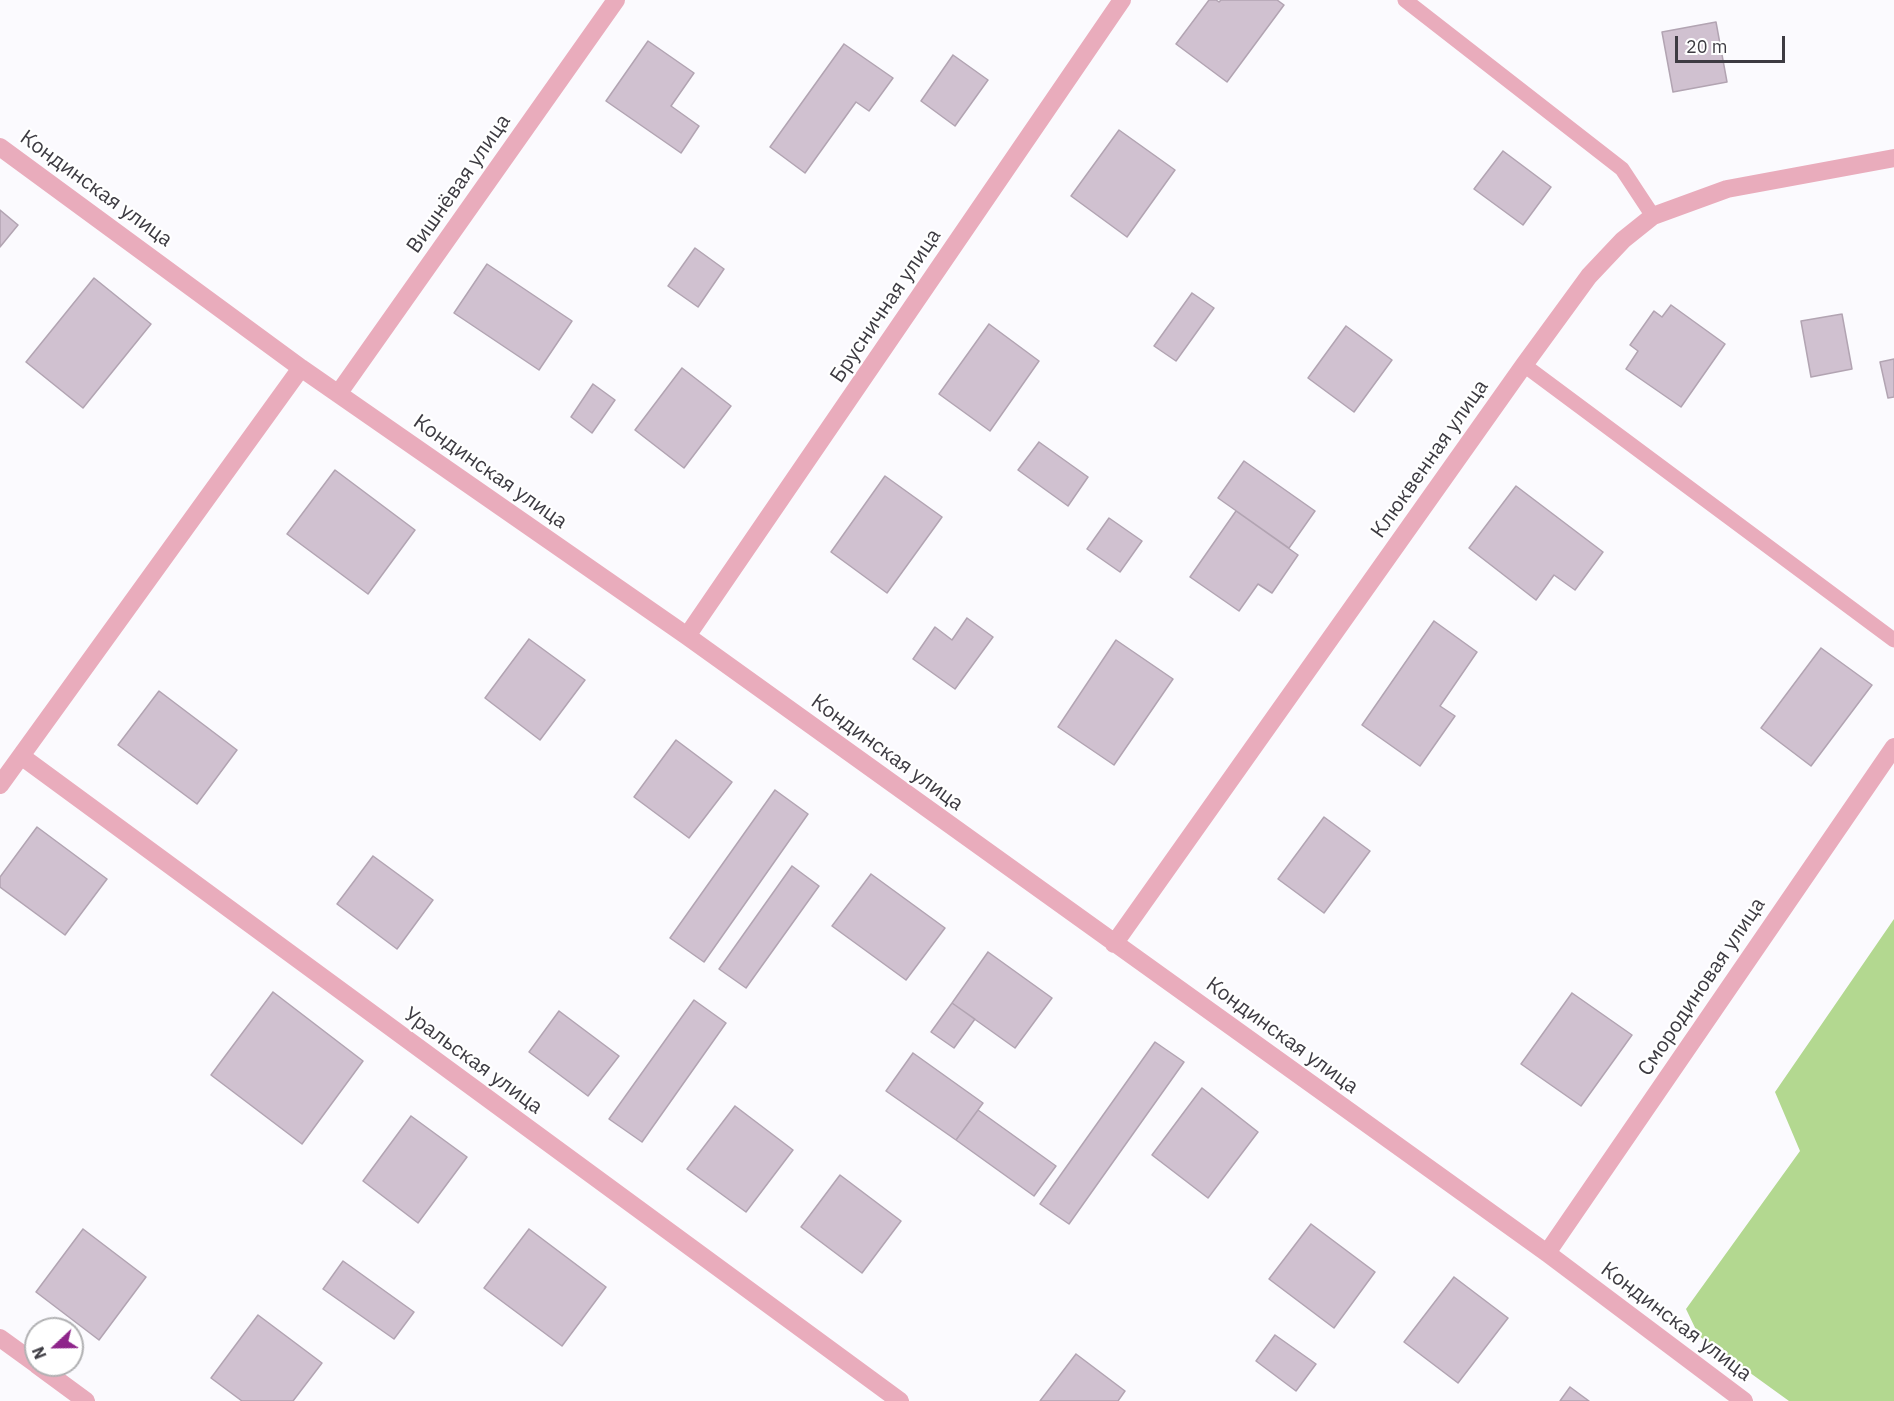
<!DOCTYPE html>
<html>
<head>
<meta charset="utf-8">
<style>
	body { margin:0 }
	#map { position:relative; width:1894px; height:1401px; overflow:hidden; background:#fbfafe; font-family:"IBM Plex Sans",sans-serif }
	canvas { display:block }
	.north { position:absolute; left:24px; top:1317px; width:60px; height:60px; box-sizing:border-box; background:#fff; border:2px solid #b1b1b3; border-radius:50%; rotate:248deg; font-size:16px; font-weight:700; line-height:24px; text-align:center; color:#3d3b42 }
	.north::after { content:''; display:block; margin:auto; width:21px; height:27px; background:#8e258a; clip-path:polygon(50% 0,100% 100%,50% 72%,0 100%) }
	.scale { position:absolute; left:1675px; top:36px; width:110px; height:27px; box-sizing:border-box; border:3px solid #3d3b42; border-top:0; padding-left:8px; font-size:18px; line-height:21px; white-space:nowrap; color:#3d3b42; -webkit-text-stroke:4px #fff; paint-order:stroke }
</style>
</head>
<body>
<div id="map">
<canvas width="1894" height="1401"></canvas>
<div class="north">N</div>
<div class="scale">20 m</div>
</div>
<script>
const context = document.querySelector('canvas').getContext('2d');
context.lineJoin = 'round';
function fillPath(path, color) { context.fillStyle = color; context.fill(path, 'evenodd'); }
const shape = rows => new Path2D(rows.map(r => 'M' + r).join(''));
function trace(path, color, width, dash) { context.strokeStyle = color; context.lineWidth = width; context.lineCap = dash ? 'butt' : 'round'; context.setLineDash(dash || []); context.stroke(path); }
function write(font, color, halo, rows, align = 'center') {
  context.font = font + ' "IBM Plex Sans",sans-serif'; context.lineWidth = 4.5; context.setLineDash([]); context.textBaseline = 'middle'; context.strokeStyle = halo; context.fillStyle = color; for (const [text, x, y, turn = 0] of rows) {
    context.save(); context.translate(x, y); context.rotate((+turn || 0) * Math.PI / 180); context.textAlign = isNaN(turn) ? turn : align; if (halo) context.strokeText(text, 0, 0); context.fillText(text, 0, 0); context.restore();
  }
}
fillPath(shape([
	[1894,919,1894,1401,1789,1401,1699,1336,1686,1309,1800,1151,1775,1092]
]), '#b3d890');
const building = shape([
	[1209,0,1216,0,1219,2,1221,0,1277,0,1284,5,1227,82,1176,44,1209,0],
	[1716,22,1727,82,1673,92,1662,32,1716,22],
	[648,41,694,73,671,106,699,126,681,153,606,101,648,41],
	[844,44,893,78,869,111,856,102,805,173,770,147,844,44],
	[953,55,988,80,955,126,921,101,953,55],
	[1119,130,1175,170,1127,237,1071,196,1119,130],
	[1503,151,1551,187,1523,225,1474,189,1503,151],
	[0,210,18,225,0,247,0,210],
	[695,248,724,269,698,307,668,286,695,248],
	[487,264,572,321,539,370,454,313,487,264],
	[94,278,151,324,83,408,26,362,94,278],
	[1192,293,1214,308,1176,361,1154,346,1192,293],
	[1671,305,1725,344,1681,407,1626,369,1638,351,1630,345,1654,311,1662,317,1671,305],
	[1842,314,1852,369,1811,377,1801,321,1842,314],
	[989,324,1039,361,990,431,939,394,989,324],
	[1346,326,1392,360,1354,412,1308,378,1346,326],
	[1894,359,1894,397,1888,398,1880,362,1894,359],
	[682,368,731,406,684,468,635,430,682,368],
	[593,384,615,400,592,433,571,417,593,384],
	[1039,442,1088,477,1068,506,1018,470,1039,442],
	[1244,461,1315,511,1289,548,1218,498,1244,461],
	[335,470,415,530,368,594,287,534,335,470],
	[885,476,942,517,887,593,831,552,885,476],
	[1516,486,1603,552,1575,590,1554,575,1536,600,1469,548,1516,486],
	[1236,511,1298,555,1272,593,1258,584,1239,611,1190,577,1236,511],
	[1109,518,1142,541,1120,572,1087,549,1109,518],
	[967,618,993,637,955,689,913,659,935,627,952,640,967,618],
	[1434,621,1477,652,1440,706,1455,716,1420,766,1362,725,1434,621],
	[529,639,585,680,540,740,485,698,529,639],
	[1116,640,1173,679,1114,765,1058,727,1116,640],
	[1821,648,1872,685,1811,766,1761,728,1821,648],
	[159,691,237,750,197,804,118,745,159,691],
	[676,740,732,782,689,838,634,797,676,740],
	[775,790,808,814,704,962,670,938,775,790],
	[1324,817,1370,851,1324,913,1278,879,1324,817],
	[37,827,107,879,65,935,0,887,0,877,37,827],
	[373,856,433,900,397,949,337,904,373,856],
	[792,866,819,886,746,988,719,969,792,866],
	[871,874,945,928,906,980,832,926,871,874],
	[988,952,1052,998,1015,1048,952,1003,988,952],
	[273,992,363,1061,302,1144,211,1075,273,992],
	[1572,993,1632,1035,1581,1106,1521,1064,1572,993],
	[694,1000,726,1023,642,1142,609,1119,694,1000],
	[952,1003,975,1019,954,1048,931,1032,952,1003],
	[559,1011,619,1056,588,1096,529,1052,559,1011],
	[1155,1042,1184,1062,1069,1224,1040,1204,1155,1042],
	[913,1053,983,1103,956,1140,886,1091,913,1053],
	[1202,1088,1258,1132,1208,1198,1152,1155,1202,1088],
	[735,1106,793,1150,746,1212,687,1169,735,1106],
	[978,1110,1056,1166,1034,1196,956,1140,978,1110],
	[411,1116,467,1157,418,1223,363,1181,411,1116],
	[840,1175,901,1221,862,1273,801,1227,840,1175],
	[1311,1224,1375,1272,1334,1328,1269,1279,1311,1224],
	[83,1229,146,1277,99,1340,36,1292,83,1229],
	[529,1229,606,1287,562,1346,484,1288,529,1229],
	[343,1261,414,1312,394,1339,323,1289,343,1261],
	[1454,1277,1508,1318,1458,1383,1404,1342,1454,1277],
	[258,1315,322,1363,293,1401,242,1401,211,1378,258,1315],
	[1275,1335,1316,1364,1296,1391,1256,1361,1275,1335],
	[1076,1354,1125,1391,1118,1401,1040,1401,1076,1354],
	[1570,1387,1589,1401,1560,1401,1570,1387]
]);
fillPath(building, '#d0c1d0');
trace(building, '#b2a4b2', 1.5);
trace(shape([
	[1405,0,1622,169,1653,216],
	[1524,365,1894,640]
]), '#e9acbc', 15);
trace(shape([
	[0,147,301,368,687,636,1547,1253,1744,1401],
	[338,394,616,0],
	[687,636,1122,0],
	[21,756,900,1401],
	[0,785,301,368],
	[1114,944,1524,365,1589,276,1623,240,1653,216,1727,189,1894,158],
	[1547,1253,1894,747],
	[0,1338,36,1364],
	[37,1365,86,1401]
]), '#e9acbc', 18);
write('21px', '#3d3b42', '#fff', [
	["Вишнёвая улица",459,184,-55],
	["Кондинская улица",96,189,36],
	["Брусничная улица",886,306,-56],
	["Клюквенная улица",1430,459,-55],
	["Кондинская улица",490,472,35],
	["Кондинская улица",887,753,36],
	["Смородиновая улица",1702,987,-56],
	["Кондинская улица",1282,1036,36],
	["Уральская улица",473,1061,36],
	["Кондинская улица",1676,1322,37]
]);
</script>
</body>
</html>
